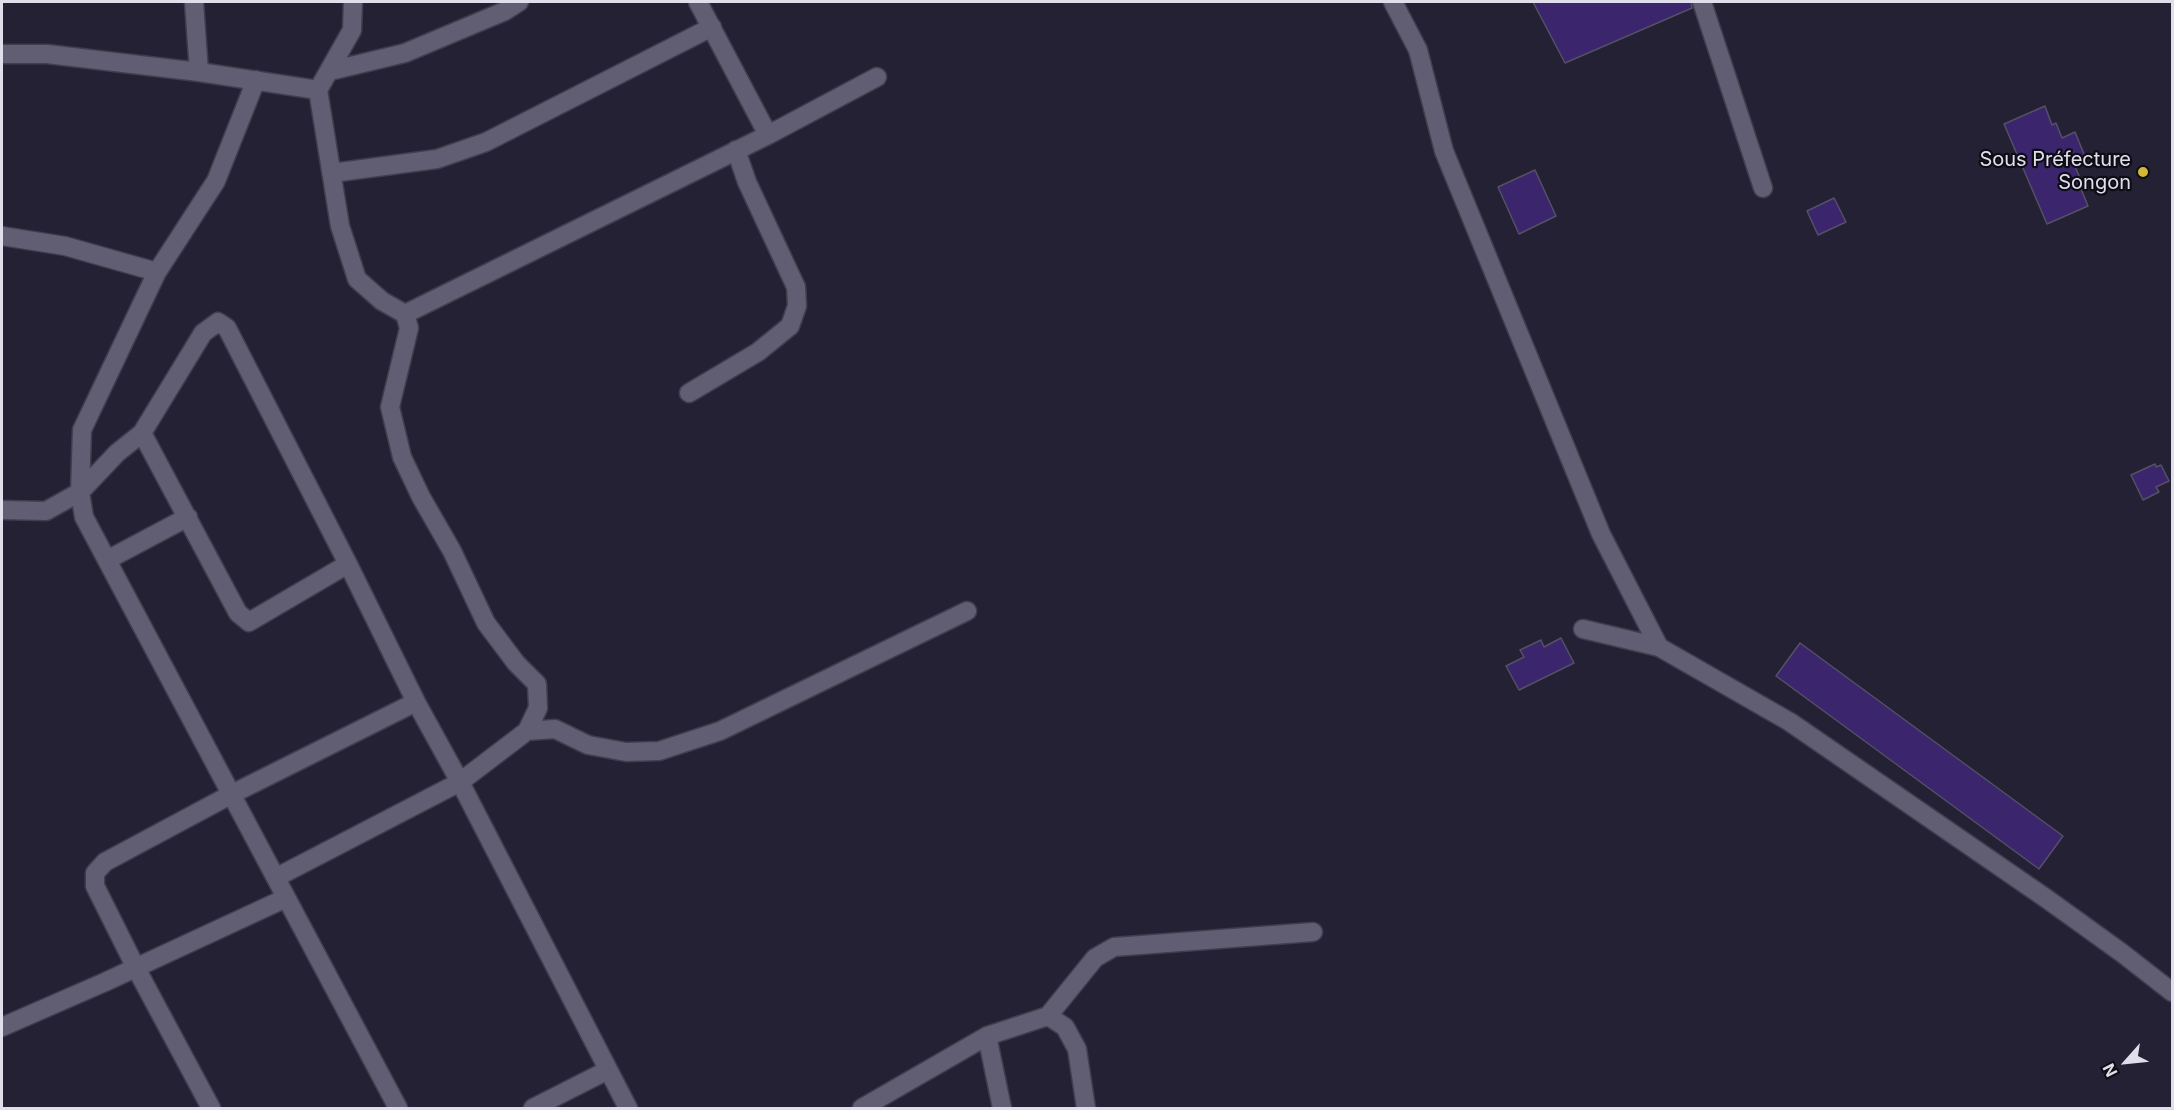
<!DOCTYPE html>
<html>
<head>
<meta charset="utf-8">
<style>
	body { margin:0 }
	#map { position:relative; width:2174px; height:1110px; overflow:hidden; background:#252134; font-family:Inter,sans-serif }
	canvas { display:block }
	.frame { position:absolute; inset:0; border:3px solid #e0deeb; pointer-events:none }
	.north { position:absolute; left:2096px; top:1032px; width:60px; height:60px; -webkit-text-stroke:4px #0e0c15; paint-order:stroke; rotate:243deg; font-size:16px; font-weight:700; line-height:24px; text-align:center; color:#e0deeb }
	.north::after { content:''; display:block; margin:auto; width:21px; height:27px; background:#e0deeb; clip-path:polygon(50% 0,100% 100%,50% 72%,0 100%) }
</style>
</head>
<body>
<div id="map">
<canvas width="2174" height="1110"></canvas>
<div class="frame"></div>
<div class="north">N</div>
</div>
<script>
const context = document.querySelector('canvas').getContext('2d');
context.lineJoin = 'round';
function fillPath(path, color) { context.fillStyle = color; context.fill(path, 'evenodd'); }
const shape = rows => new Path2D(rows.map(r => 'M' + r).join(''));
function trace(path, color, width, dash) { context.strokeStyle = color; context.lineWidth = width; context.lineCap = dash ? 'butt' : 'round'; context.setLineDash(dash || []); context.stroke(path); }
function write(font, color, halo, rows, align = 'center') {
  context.font = font + ' Inter,sans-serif'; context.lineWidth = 4.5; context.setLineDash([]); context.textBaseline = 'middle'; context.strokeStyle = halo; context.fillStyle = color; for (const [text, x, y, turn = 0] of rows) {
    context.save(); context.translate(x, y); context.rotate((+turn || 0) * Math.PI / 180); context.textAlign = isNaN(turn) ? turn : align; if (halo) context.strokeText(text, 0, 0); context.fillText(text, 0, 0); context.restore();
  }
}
const building = shape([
	[1533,2,1691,2,1692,8,1565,63,1533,2],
	[2045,106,2052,125,2056,123,2062,138,2075,132,2086,159,2074,164,2080,178,2077,179,2088,206,2047,224,2004,124,2045,106],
	[1535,170,1556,216,1519,234,1498,187,1535,170],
	[1834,198,1846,222,1818,235,1807,211,1834,198],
	[2155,464,2156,467,2161,465,2169,481,2156,487,2159,492,2143,500,2131,475,2155,464],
	[1561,638,1574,663,1519,690,1506,666,1524,657,1520,650,1541,640,1544,647,1561,638],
	[1800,643,2063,836,2039,869,1776,676,1800,643]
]);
fillPath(building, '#3b256c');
trace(building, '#545065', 1.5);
const minor = shape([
	[194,2,199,72],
	[698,2,768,135],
	[1393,2,1418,50,1444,151,1601,534,1659,647],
	[1702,2,1763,188],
	[2,54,47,54,199,72,318,90],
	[330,71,405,53,505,11,519,2],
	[256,80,216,181,157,272,82,430,80,492,84,517,398,1108],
	[332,173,437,159,486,142,712,27],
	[2,236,65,246,157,272],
	[405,314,768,135,877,77],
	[689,393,758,352,790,326,797,306,796,287,747,182,736,150],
	[142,433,238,613,249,622,348,564],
	[2,510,46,511,80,492,117,453,142,433,203,333,218,322,227,328,348,564,416,702,460,782,628,1108],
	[107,560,188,517],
	[1583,629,1659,647,1790,722,2047,899,2122,953,2172,992],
	[527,731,555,729,588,745,626,752,659,751,720,731,967,611],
	[277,877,460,782,527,731,538,708,537,684,516,663,486,623,452,551,421,497,402,457,390,407,409,328,405,314,382,301,357,279,340,226,318,90,352,30,353,2],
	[1048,1016,1095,958,1114,947,1313,932],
	[2,1027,105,982,286,898],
	[987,1036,1002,1108],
	[211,1108,136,968,95,886,95,873,105,862,232,794,416,702],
	[533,1108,608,1070],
	[862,1108,987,1036,1048,1016,1065,1027,1077,1049,1086,1108]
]);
trace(minor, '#403d4d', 21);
trace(minor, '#615d73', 18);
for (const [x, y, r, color] of [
	[2143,172,6,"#d2b736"]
]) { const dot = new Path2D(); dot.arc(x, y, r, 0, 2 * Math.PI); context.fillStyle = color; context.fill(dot); trace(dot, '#0e0c15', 2); }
write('20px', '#e0deeb', '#0e0c15', [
	["Sous Préfecture",2131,160],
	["Songon",2131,183]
], 'right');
</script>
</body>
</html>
